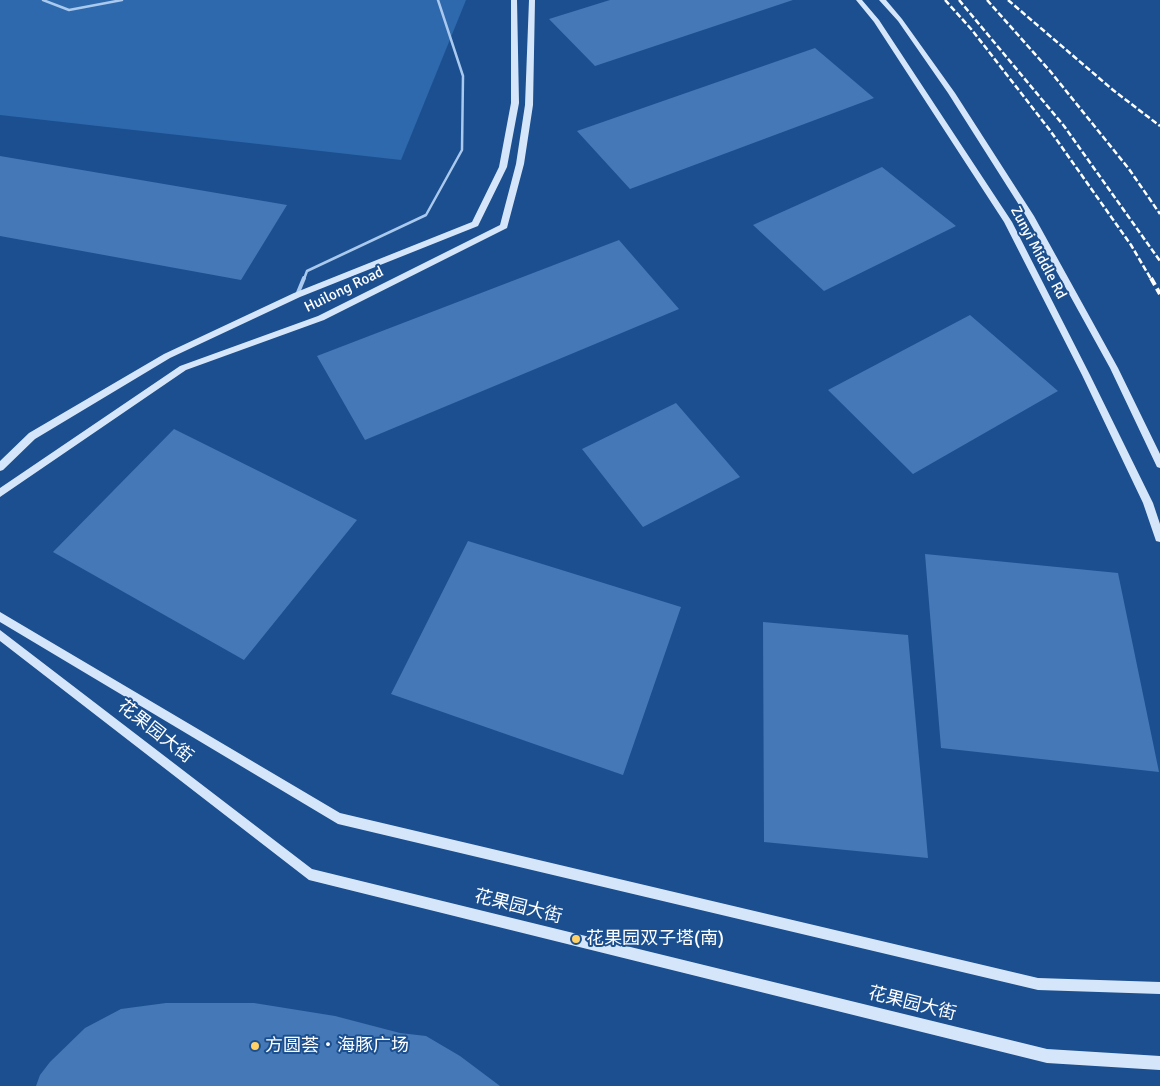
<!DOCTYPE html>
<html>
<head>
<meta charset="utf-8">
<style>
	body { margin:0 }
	canvas { display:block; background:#1b4f8f }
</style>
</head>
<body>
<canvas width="1160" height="1086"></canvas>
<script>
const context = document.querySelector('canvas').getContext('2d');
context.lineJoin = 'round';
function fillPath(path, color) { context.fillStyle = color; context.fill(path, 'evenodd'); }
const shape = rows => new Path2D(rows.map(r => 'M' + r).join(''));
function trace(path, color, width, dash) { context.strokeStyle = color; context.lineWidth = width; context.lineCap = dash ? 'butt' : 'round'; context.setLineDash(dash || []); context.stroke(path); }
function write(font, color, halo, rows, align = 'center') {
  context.font = font + ' Signika,"Noto Sans SC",sans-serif'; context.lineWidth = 4; context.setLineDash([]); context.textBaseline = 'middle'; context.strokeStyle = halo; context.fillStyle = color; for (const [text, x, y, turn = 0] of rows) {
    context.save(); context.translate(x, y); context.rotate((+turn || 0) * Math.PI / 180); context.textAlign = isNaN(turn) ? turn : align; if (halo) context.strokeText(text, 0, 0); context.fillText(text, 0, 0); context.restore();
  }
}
fillPath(shape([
	[0,0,466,0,401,160,0,115]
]), '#2e69ad');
fillPath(shape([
	[610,0,793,0,595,66,549,19],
	[815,48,874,98,630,189,577,131],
	[0,156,287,205,241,280,0,236],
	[882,167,956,226,824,291,753,225],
	[619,240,679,309,365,440,317,356],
	[970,315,1058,391,913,474,828,390],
	[676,403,740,477,643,527,582,449],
	[174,429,357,520,244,660,53,552],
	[468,541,681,607,623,775,391,694],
	[925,554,1118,573,1159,772,941,748],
	[763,622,908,635,928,858,764,842],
	[166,1003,254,1003,335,1016,400,1033,426,1036,460,1056,500,1086,36,1086,40,1075,50,1062,85,1028,121,1009]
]), '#4478b7');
trace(shape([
	[43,0,69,10,122,0],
	[304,279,307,271,426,215,462,150,463,76,438,0]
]), '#a9c9ee', 2.5);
trace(shape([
	[297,295,304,278]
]), '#a9c9ee', 4);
fillPath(shape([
	[511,0,517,0,519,103,507,167,478,226,300,297,170,358,35,439,3,470,0,471,0,461,29,433,164,354,294,293,472,222,499,167,511,103,511,0],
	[529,0,535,0,533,105,524,164,507,228,324,320,186,370,0,497,0,488,180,366,318,316,500,225,516,164,525,105,529,0],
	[856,0,862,0,879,20,1012,222,1090,375,1153,503,1160,524,1160,542,1156,541,1155,538,1143,503,1082,375,1004,222,874,22,856,0],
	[879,0,886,0,902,19,955,93,1034,216,1118,368,1160,454,1160,468,1157,467,1110,368,1026,216,948,93,898,21,879,0],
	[0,612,340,813,1038,978,1160,982,1160,994,1038,990,338,824,0,622,0,612],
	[0,630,312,869,1047,1049,1160,1056,1160,1070,1047,1063,309,880,0,641,0,630]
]), '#d6e6fa');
trace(shape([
	[945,0,972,30,1049,129,1131,245,1151,279],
	[959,0,1064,126,1160,261],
	[987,0,1050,71,1129,169,1160,214],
	[1008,0,1113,90,1160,126]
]), '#fff', 2.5, [6, 2.5]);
trace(shape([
	[1151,278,1160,294]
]), '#fff', 4, [8, 4]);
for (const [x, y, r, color] of [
	[576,939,5,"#ffd166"],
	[255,1046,5,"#ffd166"]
]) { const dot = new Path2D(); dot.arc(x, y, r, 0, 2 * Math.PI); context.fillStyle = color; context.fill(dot); trace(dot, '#1b4f8f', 2); }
write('15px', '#fff', '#1b4f8f', [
	["Zunyi Middle Rd",1038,253,62],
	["Huilong Road",344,290,-26]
]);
write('18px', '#fff', '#1b4f8f', [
	["花果园大街",155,732,38],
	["花果园大街",518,907,14],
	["花果园大街",912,1004,14]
]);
write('18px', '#fff', '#1b4f8f', [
	["花果园双子塔(南)",586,939],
	["方圆荟・海豚广场",265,1046]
], 'left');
</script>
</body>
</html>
